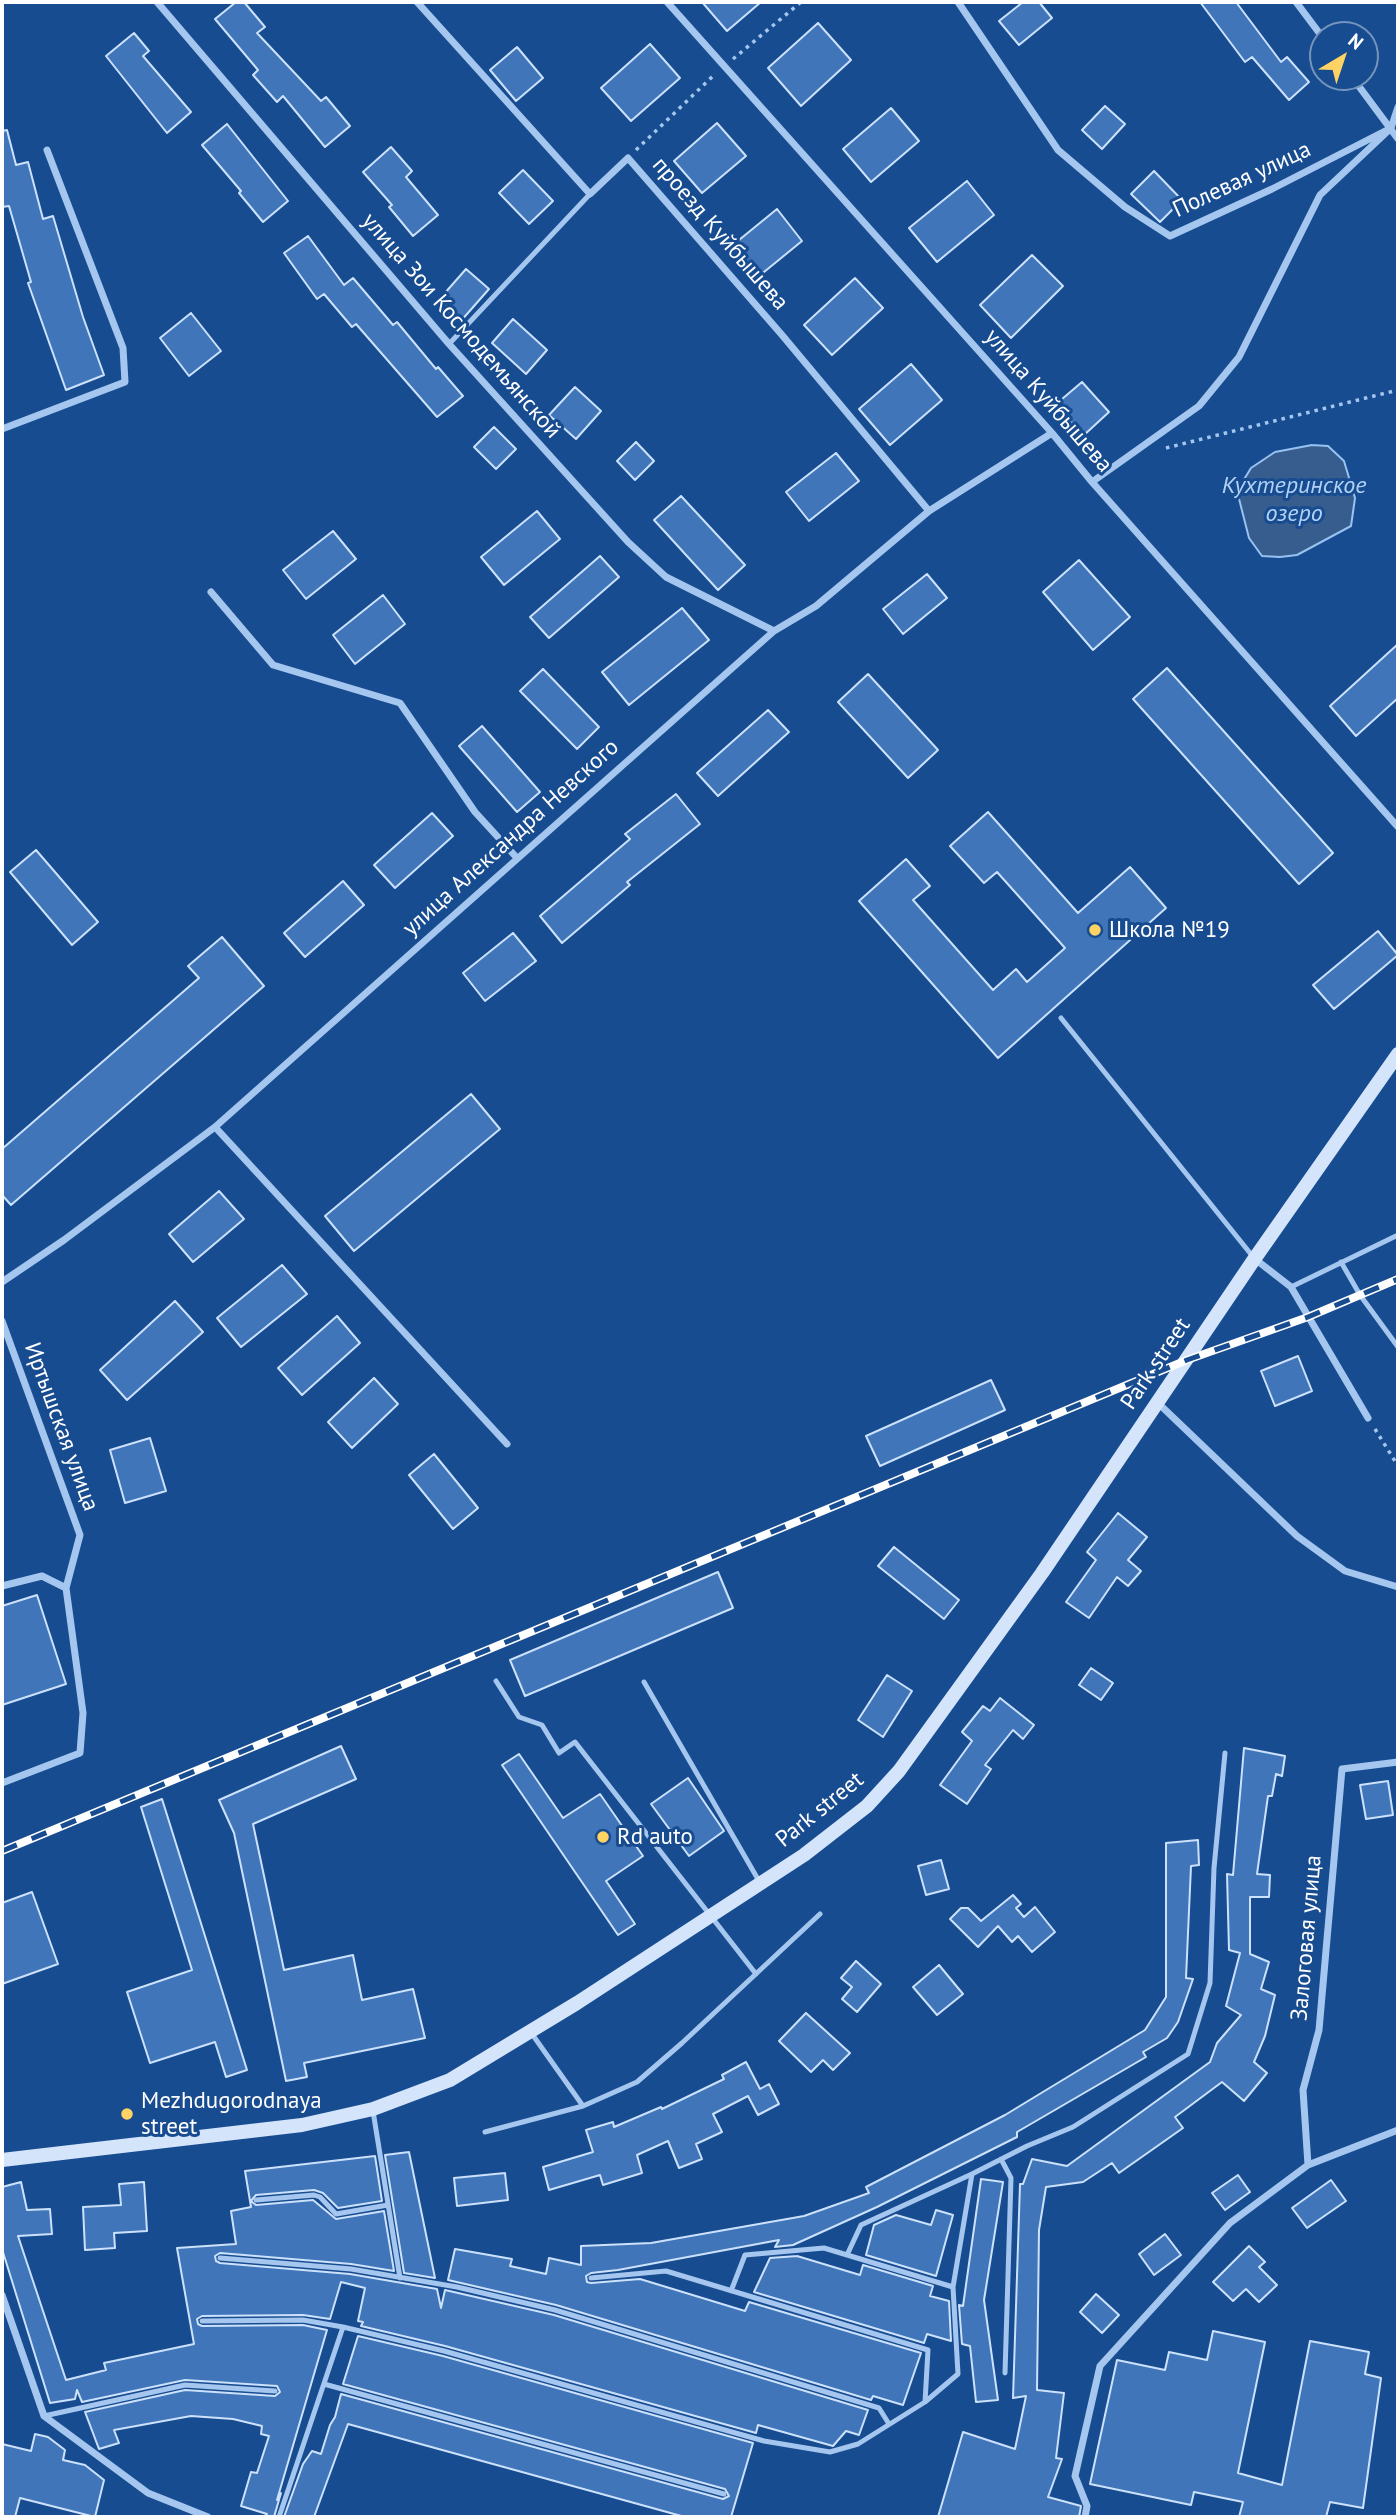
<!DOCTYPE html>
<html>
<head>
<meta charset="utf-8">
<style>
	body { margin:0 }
	#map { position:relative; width:1400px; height:2519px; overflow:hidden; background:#184c90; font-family:"PT Sans",sans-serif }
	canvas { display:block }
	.frame { position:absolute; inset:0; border:4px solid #fff; pointer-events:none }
	.north { position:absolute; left:1309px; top:21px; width:70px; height:70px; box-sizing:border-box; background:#184c90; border:2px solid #7494bc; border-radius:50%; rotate:39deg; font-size:19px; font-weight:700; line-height:28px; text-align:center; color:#fff }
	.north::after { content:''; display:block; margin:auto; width:24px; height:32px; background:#ffd264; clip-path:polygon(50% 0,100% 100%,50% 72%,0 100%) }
</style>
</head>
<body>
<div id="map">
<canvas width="1400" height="2519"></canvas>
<div class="frame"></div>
<div class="north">N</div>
</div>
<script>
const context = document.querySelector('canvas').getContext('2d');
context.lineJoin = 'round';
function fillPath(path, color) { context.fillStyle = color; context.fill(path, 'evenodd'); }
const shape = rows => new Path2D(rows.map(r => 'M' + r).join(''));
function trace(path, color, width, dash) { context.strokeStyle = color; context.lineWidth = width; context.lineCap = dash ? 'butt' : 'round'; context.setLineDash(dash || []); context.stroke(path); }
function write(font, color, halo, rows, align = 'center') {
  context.font = font + ' "PT Sans",sans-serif'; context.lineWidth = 6; context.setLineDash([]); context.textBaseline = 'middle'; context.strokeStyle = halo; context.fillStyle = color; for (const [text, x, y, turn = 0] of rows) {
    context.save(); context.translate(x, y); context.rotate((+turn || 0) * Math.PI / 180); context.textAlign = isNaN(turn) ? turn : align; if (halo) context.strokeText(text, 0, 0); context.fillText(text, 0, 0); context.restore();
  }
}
const water = shape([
	[1312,445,1328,446,1344,461,1355,498,1351,526,1297,555,1280,557,1262,556,1249,538,1237,491,1251,468,1275,452,1312,445]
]);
fillPath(water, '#365d8e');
trace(water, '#98c2f2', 2);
const building = shape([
	[236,2,244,2,265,27,257,33,321,101,326,97,350,126,325,147,283,96,277,102,253,75,258,70,215,19,236,2],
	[702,2,761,2,727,31,702,2],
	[1023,2,1039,2,1052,18,1019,45,999,21,1023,2],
	[1200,2,1236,2,1281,62,1287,57,1309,82,1289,100,1252,57,1245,62,1200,2],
	[818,23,851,60,801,106,768,68,818,23],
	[134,33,149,51,143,56,191,112,167,133,106,56,134,33],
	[650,44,680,78,631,121,601,88,650,44],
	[517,47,543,78,516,101,490,70,517,47],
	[1105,106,1125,124,1102,149,1082,130,1105,106],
	[891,108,919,141,871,182,843,149,891,108],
	[717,123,746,156,702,193,674,161,717,123],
	[227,124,288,201,263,222,239,193,241,191,202,145,227,124],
	[7,130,16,165,28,162,43,219,53,216,83,317,104,375,66,390,28,283,31,282,9,206,2,207,2,131,7,130],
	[391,147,412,171,406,177,438,215,413,236,389,207,392,205,363,172,391,147],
	[523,170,553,201,529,224,499,193,523,170],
	[1154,171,1182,200,1160,222,1131,194,1154,171],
	[967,181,994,215,937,262,909,228,967,181],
	[777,209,802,241,753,281,728,249,777,209],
	[308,236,344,285,353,278,393,325,397,322,436,369,438,367,463,396,437,417,356,324,352,327,324,294,317,299,284,253,308,236],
	[1032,255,1063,286,1011,338,980,305,1032,255],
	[466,269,489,289,460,322,437,302,466,269],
	[855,278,883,308,832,355,804,325,855,278],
	[191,313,221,351,189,376,160,338,191,313],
	[513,319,547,350,526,374,492,343,513,319],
	[911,364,942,400,890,445,859,409,911,364],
	[1082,382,1109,412,1083,436,1055,405,1082,382],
	[575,387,601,411,576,439,549,415,575,387],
	[494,427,516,449,496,469,474,447,494,427],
	[636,442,654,461,635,480,617,461,636,442],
	[836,453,859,481,809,521,786,492,836,453],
	[681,496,745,565,718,590,654,520,681,496],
	[537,511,560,539,504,585,481,557,537,511],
	[333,531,356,559,306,599,283,570,333,531],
	[600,556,619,577,549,638,530,617,600,556],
	[1079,560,1130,617,1093,650,1043,592,1079,560],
	[927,574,947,598,903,634,883,609,927,574],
	[383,595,405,624,355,664,333,635,383,595],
	[682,608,709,640,629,705,602,672,682,608],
	[1398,644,1398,698,1356,736,1330,706,1398,644],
	[1167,668,1333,853,1299,884,1133,699,1167,668],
	[543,669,599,727,577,749,520,691,543,669],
	[868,674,938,750,908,778,838,702,868,674],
	[768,710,789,732,718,796,697,773,768,710],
	[482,726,540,792,517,812,459,746,482,726],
	[676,794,700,824,627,882,630,885,562,943,540,916,630,839,625,834,676,794],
	[988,812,1078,913,1130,867,1166,908,998,1058,859,901,906,859,930,886,913,900,993,990,1016,969,1027,982,1065,948,997,872,984,883,950,846,988,812],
	[432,813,453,836,395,888,374,865,432,813],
	[36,850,98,922,72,945,10,872,36,850],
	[343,881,364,905,305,957,284,933,343,881],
	[1378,931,1398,955,1334,1009,1313,985,1378,931],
	[513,933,536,961,485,1001,463,973,513,933],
	[222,937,264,986,11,1205,2,1195,2,1149,199,978,188,966,222,937],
	[471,1094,500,1129,354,1251,325,1216,471,1094],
	[219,1191,244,1219,193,1262,169,1234,219,1191],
	[282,1265,307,1294,241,1347,217,1318,282,1265],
	[175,1301,203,1332,127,1400,100,1370,175,1301],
	[337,1316,360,1343,302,1395,278,1368,337,1316],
	[1298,1356,1312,1391,1275,1406,1261,1371,1298,1356],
	[374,1378,398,1404,352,1448,328,1422,374,1378],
	[991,1380,1005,1410,880,1466,866,1436,991,1380],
	[150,1438,166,1491,125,1503,110,1450,150,1438],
	[434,1454,478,1508,453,1529,409,1475,434,1454],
	[1118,1513,1147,1537,1128,1560,1141,1571,1128,1586,1117,1577,1089,1618,1066,1602,1096,1560,1087,1552,1118,1513],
	[894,1547,959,1600,944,1619,878,1566,894,1547],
	[718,1572,733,1608,525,1696,510,1660,718,1572],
	[37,1595,66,1684,2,1705,2,1606,37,1595],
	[1091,1668,1113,1683,1101,1700,1079,1685,1091,1668],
	[887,1675,912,1691,883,1737,858,1720,887,1675],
	[1000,1698,1034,1725,1023,1739,1013,1730,985,1765,991,1769,967,1804,940,1785,972,1741,962,1732,983,1706,990,1711,1000,1698],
	[341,1746,356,1779,253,1824,284,1970,353,1955,362,2000,413,1989,425,2038,304,2063,307,2077,286,2081,234,1833,219,1800,341,1746],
	[1244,1748,1285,1756,1282,1776,1276,1774,1272,1796,1268,1796,1257,1874,1270,1875,1269,1897,1250,1897,1250,1954,1269,1962,1261,1989,1275,1995,1265,2036,1254,2062,1267,2073,1244,2101,1222,2082,1175,2117,1183,2128,1119,2173,1112,2163,1083,2182,1046,2187,1039,2230,1037,2390,1064,2393,1056,2458,1062,2459,1048,2497,1081,2506,1079,2517,938,2517,963,2432,1015,2449,1026,2396,1013,2398,1020,2184,1023,2184,1032,2159,1067,2166,1210,2062,1217,2043,1241,2015,1226,2006,1240,1953,1229,1950,1227,1874,1233,1875,1244,1748],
	[519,1754,563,1818,600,1794,643,1856,606,1881,635,1924,618,1935,502,1765,519,1754],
	[688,1778,724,1831,689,1856,651,1804,688,1778],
	[1388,1781,1393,1815,1366,1819,1360,1785,1388,1781],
	[162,1799,247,2070,226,2077,215,2042,150,2063,127,1992,192,1970,141,1807,162,1799],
	[1198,1840,1199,1865,1191,1866,1186,1978,1193,1979,1178,2022,1167,2038,1143,2052,1146,2057,1017,2132,1017,2137,877,2207,793,2245,775,2247,779,2240,618,2270,591,2273,586,2276,587,2282,591,2283,640,2279,745,2311,749,2302,921,2353,903,2405,873,2396,871,2400,556,2305,448,2280,455,2249,512,2259,510,2266,546,2274,549,2258,581,2265,581,2246,651,2243,804,2216,869,2193,866,2187,1005,2115,1145,2030,1166,1997,1166,1843,1198,1840],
	[941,1860,949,1889,926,1895,918,1866,941,1860],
	[32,1892,58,1964,2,1984,2,1903,32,1892],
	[1013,1895,1021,1904,1016,1908,1024,1917,1035,1907,1055,1932,1032,1952,1018,1936,1012,1942,998,1926,978,1947,950,1919,961,1908,968,1908,981,1921,1013,1895],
	[856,1961,881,1984,857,2012,842,1999,852,1987,841,1978,856,1961],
	[939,1965,963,1994,937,2015,913,1987,939,1965],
	[806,2013,850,2053,833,2070,823,2060,811,2072,779,2041,806,2013],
	[746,2062,760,2089,769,2084,779,2104,758,2115,748,2096,713,2114,722,2132,696,2144,702,2159,679,2168,668,2141,637,2155,642,2173,603,2185,600,2175,549,2190,543,2167,593,2152,586,2130,613,2122,614,2127,661,2107,662,2109,724,2079,722,2075,746,2062],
	[409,2152,435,2278,404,2273,385,2155,409,2152],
	[375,2156,382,2201,338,2208,323,2193,314,2190,256,2195,251,2201,256,2205,313,2200,336,2219,384,2211,394,2271,351,2264,220,2253,215,2256,216,2261,220,2263,350,2274,437,2289,441,2308,445,2290,554,2315,868,2410,859,2435,846,2431,833,2446,758,2425,756,2433,445,2346,361,2326,363,2322,358,2321,365,2288,341,2282,330,2319,303,2315,202,2316,197,2319,198,2324,202,2326,303,2325,327,2330,277,2500,281,2493,274,2517,264,2517,267,2514,241,2506,251,2472,257,2473,269,2436,261,2434,262,2426,233,2419,191,2416,114,2430,119,2443,99,2449,85,2412,185,2390,275,2396,280,2392,277,2386,185,2380,82,2402,77,2390,75,2399,50,2403,2,2249,2,2187,21,2182,27,2210,50,2209,52,2234,18,2236,66,2380,106,2370,104,2363,194,2344,177,2248,236,2244,231,2211,251,2207,245,2171,375,2156],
	[505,2173,508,2200,457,2206,454,2178,505,2173],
	[1238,2175,1250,2192,1225,2210,1212,2193,1238,2175],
	[981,2179,1003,2182,984,2300,998,2400,976,2402,970,2346,962,2344,959,2305,963,2306,981,2179],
	[1331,2180,1346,2201,1307,2228,1292,2208,1331,2180],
	[144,2182,147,2231,114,2233,115,2248,85,2250,83,2207,121,2205,119,2184,144,2182],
	[936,2210,953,2215,936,2276,866,2255,874,2225,896,2215,931,2225,936,2210],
	[1165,2234,1181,2255,1154,2275,1139,2254,1165,2234],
	[1249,2246,1265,2262,1259,2267,1277,2285,1259,2302,1246,2289,1233,2301,1213,2282,1249,2246],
	[797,2256,860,2275,863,2265,933,2286,930,2296,949,2301,951,2341,927,2334,924,2343,754,2292,770,2258,797,2256],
	[1096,2294,1119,2315,1102,2333,1080,2312,1096,2294],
	[1213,2331,1265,2342,1238,2473,1282,2485,1310,2341,1369,2352,1365,2374,1381,2378,1363,2508,1330,2502,1326,2517,1239,2517,1243,2502,1194,2492,1191,2505,1090,2484,1117,2360,1165,2370,1169,2352,1207,2360,1213,2331],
	[358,2336,443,2356,753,2443,731,2517,685,2517,348,2424,314,2517,284,2517,303,2464,312,2451,321,2454,330,2425,335,2417,341,2394,723,2499,729,2496,725,2489,343,2384,358,2336],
	[35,2434,48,2437,65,2450,63,2460,85,2465,104,2480,95,2517,20,2498,15,2517,2,2517,2,2444,31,2451,35,2434]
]);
fillPath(building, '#4076b9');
trace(building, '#cce1fb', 2);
trace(shape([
	[733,59,801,2],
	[636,150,714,75],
	[1166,448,1398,390],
	[1375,1429,1398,1466]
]), '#a5c7ef', 3.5, [3.5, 5]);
trace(shape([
	[449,344,590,194],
	[1061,1018,1254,1258],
	[1341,1262,1360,1295,1398,1347],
	[1291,1287,1398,1235],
	[496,1681,519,1717,542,1725,559,1753,575,1742,756,1974],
	[644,1682,759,1881],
	[532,2034,583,2106],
	[373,2111,400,2278],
	[485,2132,583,2106,637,2082,682,2043,820,1914],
	[1001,2159,1011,2178,1005,2373],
	[256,2200,314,2195,320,2197,336,2214,388,2205],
	[847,2255,861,2225,972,2174],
	[220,2258,351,2269,457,2287,555,2310,879,2408,889,2424],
	[591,2278,666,2271,928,2350,925,2402],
	[731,2291,745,2255,824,2248,953,2287],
	[202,2321,303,2320,343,2327,279,2517],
	[343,2327,444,2351,764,2441,830,2452,858,2444,925,2402,958,2374,953,2287,972,2174,1027,2146,1073,2127,1188,2054,1210,1983,1214,1868,1225,1753],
	[324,2384,724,2494],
	[44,2416,185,2385,275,2391]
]), '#a5c7ef', 5);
trace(shape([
	[157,2,449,344,628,542,666,577,774,631],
	[417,2,590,194,628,158,782,335,929,511],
	[667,2,1052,433,1092,482,1398,827],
	[958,2,1058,150,1125,207,1170,236,1272,189,1391,128],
	[1296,2,1323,38],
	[1352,77,1398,139],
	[2,429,125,382,123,348,47,150],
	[1092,482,1199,406,1239,357,1320,195,1391,128,1398,107],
	[211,592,273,665,400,703,475,812,517,858],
	[215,1127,507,1444],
	[1255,1259,1291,1287,1368,1418],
	[2,1282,64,1240,215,1127,774,631,816,606,929,511,1052,433],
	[2,1321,80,1535,66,1588,83,1713,80,1753,2,1783],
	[1158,1403,1297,1536,1345,1571,1398,1587],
	[2,1586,42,1576,66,1588],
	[1308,2165,1303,2090,1319,2030,1342,1769,1398,1762],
	[2,2295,44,2416,148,2493,208,2517],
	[1085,2517,1087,2506,1075,2476,1100,2366,1230,2223,1308,2165,1398,2130]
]), '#a5c7ef', 7);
trace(shape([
	[2,2160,302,2125,373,2109,450,2080,577,2003,804,1855,867,1806,899,1771,1042,1573,1255,1258,1398,1054]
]), '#d3e4fb', 14);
const rail = shape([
	[2,1851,1187,1360,1308,1317,1398,1279]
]);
trace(rail, '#fff', 8);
trace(rail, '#184c90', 5, [16]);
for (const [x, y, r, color] of [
	[1095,930,7,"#ffd264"],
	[603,1837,7,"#ffd264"],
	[127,2114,7,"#ffd264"]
]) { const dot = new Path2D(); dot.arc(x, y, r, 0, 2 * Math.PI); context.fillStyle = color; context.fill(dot); trace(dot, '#184c90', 2.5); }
write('23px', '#fff', '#184c90', [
	["Полевая улица",1242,180,-25],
	["проезд Куйбышева",720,234,49],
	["улица Зои Космодемьянской",461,326,49],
	["улица Куйбышева",1048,401,49],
	["улица Александра Невского",511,838,-42],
	["Park street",1156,1364,-56],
	["Иртышская улица",61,1427,70],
	["Park street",820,1810,-39],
	["Залоговая улица",1307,1938,-85]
]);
write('23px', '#fff', '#184c90', [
	["Школа №19",1109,930],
	["Rd auto",617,1837],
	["Mezhdugorodnaya",141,2101],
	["street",141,2127]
], 'left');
write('italic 24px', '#b1d1f6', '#184c90', [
	["Кухтеринское",1294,486],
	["озеро",1294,514]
]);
</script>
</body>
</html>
